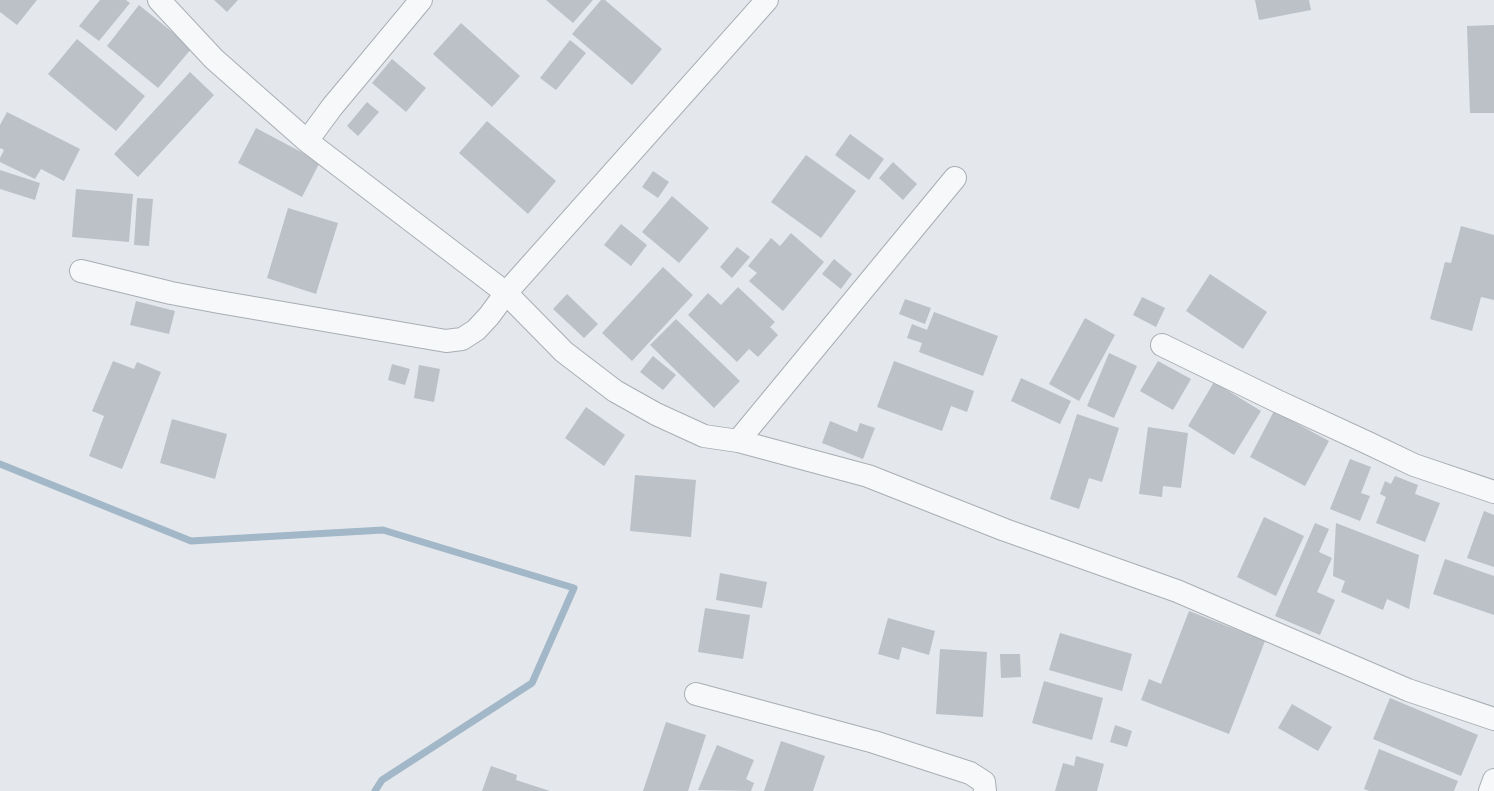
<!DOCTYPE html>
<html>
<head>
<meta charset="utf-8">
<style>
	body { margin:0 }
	canvas { display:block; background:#e4e7eb }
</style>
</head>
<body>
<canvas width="1494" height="791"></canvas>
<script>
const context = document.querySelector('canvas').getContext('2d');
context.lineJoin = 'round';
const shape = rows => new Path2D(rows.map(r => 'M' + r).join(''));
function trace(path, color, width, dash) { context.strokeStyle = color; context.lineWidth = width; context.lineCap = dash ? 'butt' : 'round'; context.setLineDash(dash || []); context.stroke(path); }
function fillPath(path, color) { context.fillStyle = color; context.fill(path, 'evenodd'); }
trace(shape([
	[0,464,191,541,383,530,574,588,532,683,382,780,375,791]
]), '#a2b7c8', 7);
fillPath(shape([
	[0,0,37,0,17,25,0,12],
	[100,0,126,0,130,3,99,41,79,26],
	[214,0,238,0,227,12],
	[546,0,593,0,573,23],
	[601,0,605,0,662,49,632,85,572,34],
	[1255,0,1309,0,1311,10,1259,20],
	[139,5,192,48,158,88,107,46],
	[461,23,520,76,492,107,433,54],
	[1494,25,1494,113,1470,113,1467,26],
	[77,39,145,96,116,131,48,74],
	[570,40,586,53,556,90,540,78],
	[392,59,426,88,406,112,372,83],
	[190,72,214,95,138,177,114,154],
	[367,102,379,112,358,136,347,126],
	[7,112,80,149,64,181,41,169,35,179,0,162,0,158,4,150,0,148,0,125],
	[487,121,556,181,528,214,459,153],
	[256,128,320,162,302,197,238,163],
	[850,134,884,159,869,180,835,155],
	[806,155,856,191,821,238,771,202],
	[893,162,917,184,903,200,879,178],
	[0,170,40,183,35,200,0,189],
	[653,171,669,182,658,198,642,187],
	[76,189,133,194,129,242,72,237],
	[672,196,709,228,679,263,642,232],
	[137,198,153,199,149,246,134,245],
	[288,208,338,223,316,294,267,278],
	[621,224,647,245,631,266,604,245],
	[1461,226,1494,235,1494,300,1481,297,1472,331,1430,319,1445,262,1451,263],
	[791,233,824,262,783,311,749,281,757,273,748,266,771,238,780,246],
	[737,247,750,257,732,278,720,267],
	[834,259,852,274,841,289,822,274],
	[663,267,693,295,632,361,602,333],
	[1210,274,1267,312,1243,349,1186,311],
	[738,287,775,322,770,327,778,335,758,357,749,349,737,362,688,315,708,293,721,305],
	[567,294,598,324,584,338,553,309],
	[1142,297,1165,308,1156,327,1133,315],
	[905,299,931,308,925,324,899,314],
	[136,301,175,311,169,334,130,325],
	[934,312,998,336,983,376,919,352,922,343,907,338,912,324,927,330],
	[1085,318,1115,335,1079,401,1049,384],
	[676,319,740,381,714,408,650,345],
	[1109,353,1137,366,1114,418,1087,406],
	[653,356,676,375,663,390,640,372],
	[113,361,134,369,137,362,161,372,122,469,89,456,104,416,92,411],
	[894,361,974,391,967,412,951,406,942,431,877,407],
	[1158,361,1191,379,1173,410,1140,391],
	[392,364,410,369,405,385,388,380],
	[419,365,440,369,434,402,414,398],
	[1021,378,1071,401,1060,424,1011,401],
	[1214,382,1261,411,1234,455,1188,426],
	[586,407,625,435,604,466,565,438],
	[1274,411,1329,441,1305,486,1250,457],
	[1077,414,1119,428,1102,482,1089,478,1079,509,1050,499],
	[172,419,227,434,215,479,160,463],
	[830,421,857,432,860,423,875,428,863,459,822,443],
	[1148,427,1188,433,1181,488,1163,486,1162,497,1139,494],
	[1350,459,1371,467,1361,493,1370,496,1360,521,1330,509],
	[635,475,696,480,691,537,630,531],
	[1395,476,1418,485,1415,494,1440,503,1425,542,1376,523,1386,497,1380,494,1385,481,1391,484],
	[1484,511,1494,515,1494,567,1467,558],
	[1264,517,1304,536,1276,596,1237,577],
	[1315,523,1329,529,1319,552,1332,558,1317,592,1335,600,1320,635,1275,616],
	[1336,523,1419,555,1409,609,1387,599,1383,610,1341,592,1345,581,1333,576],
	[1445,559,1494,576,1494,615,1433,594],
	[720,573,767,582,762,608,716,600],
	[705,608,750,615,743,659,698,652],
	[1189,611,1265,641,1229,734,1141,700,1149,679,1161,684],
	[888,618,935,631,929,655,902,647,899,660,878,654],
	[1060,633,1132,654,1122,691,1049,670],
	[940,649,987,652,983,717,936,714],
	[1000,654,1020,654,1021,677,1001,678],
	[1044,681,1103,698,1092,740,1032,723],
	[1390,698,1478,735,1461,776,1373,739],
	[1292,704,1332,727,1318,751,1278,728],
	[666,722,706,735,688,791,643,791],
	[1115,725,1132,731,1127,747,1110,742],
	[781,741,825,756,813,791,764,791],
	[717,745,754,760,746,779,754,783,751,791,698,790],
	[1379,749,1458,781,1454,791,1369,791,1364,789],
	[1076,756,1104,764,1097,791,1055,791,1063,763,1074,766],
	[491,766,517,775,516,780,550,791,482,791]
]), '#bbc1c7');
const minor = shape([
	[159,0,214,59,307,141,506,293,564,352,615,391,656,414,704,436,738,441,868,476,1005,530,1177,591,1408,690,1494,719],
	[307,141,332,107,421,0],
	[81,271,171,293,219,302,446,341,462,339,476,330,489,316,506,293,767,0],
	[1162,345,1277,401,1368,443,1414,465,1494,492],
	[738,441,955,178],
	[696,694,874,742,970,773,984,782,985,791],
	[1490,791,1494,780]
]);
trace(minor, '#a9aeb5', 24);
trace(minor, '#f6f8f9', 22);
</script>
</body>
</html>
